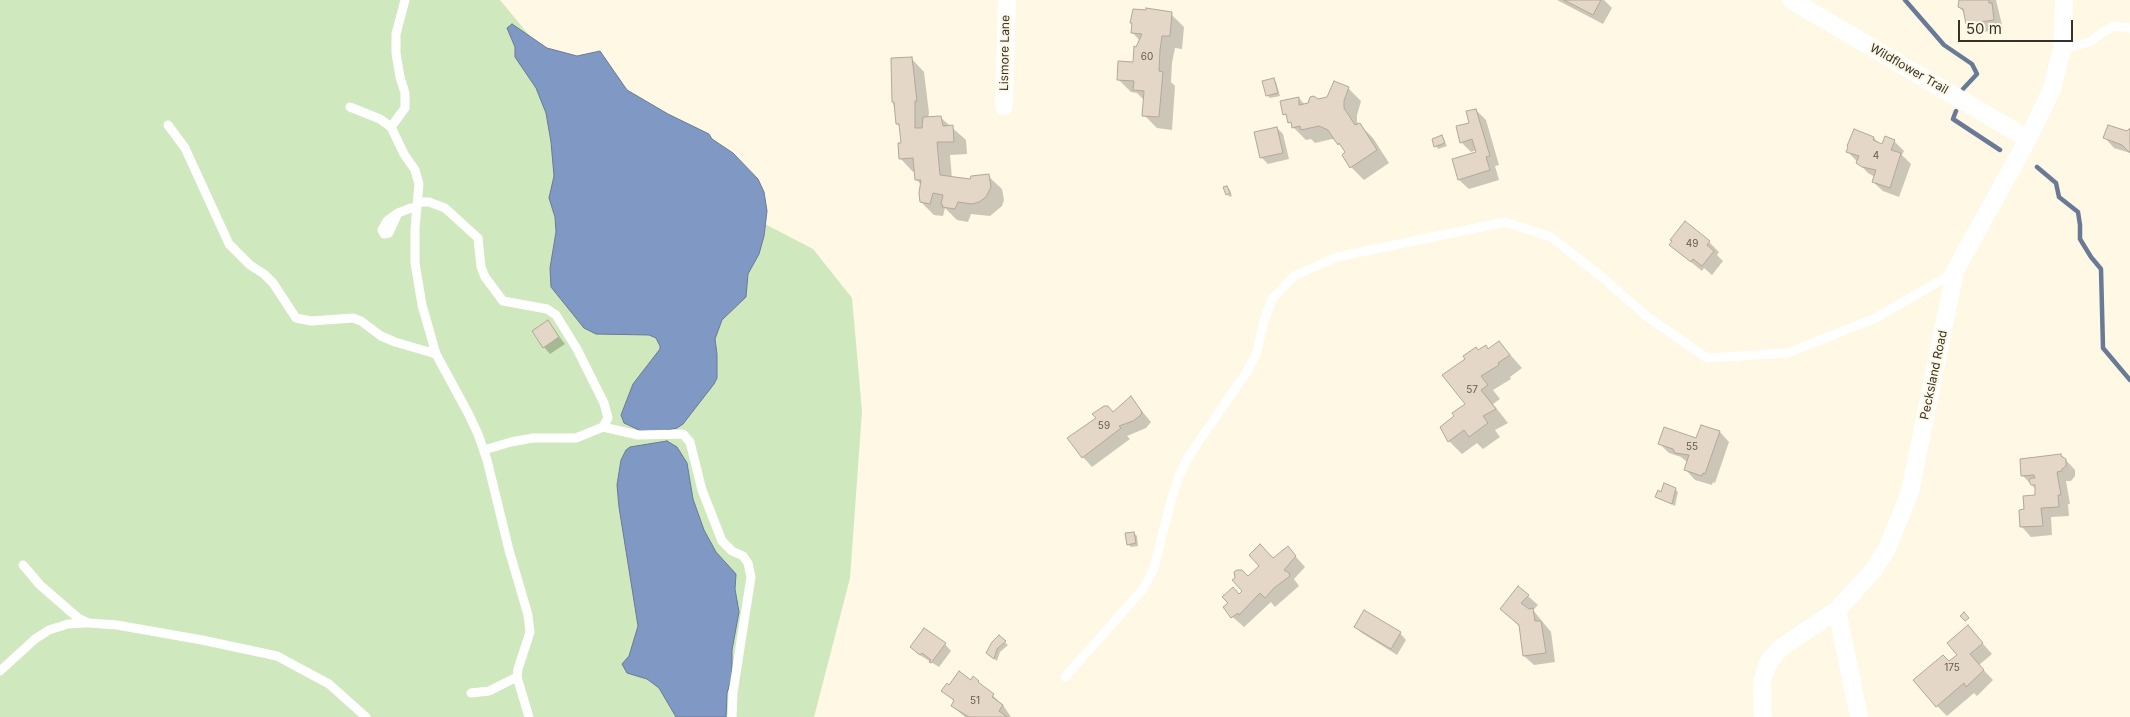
<!DOCTYPE html>
<html>
<head>
<meta charset="utf-8">
<style>
	body { margin:0 }
	#map { position:relative; width:2130px; height:717px; overflow:hidden; background:#fef8e5; font-family:Inter,sans-serif }
	canvas { display:block }
	.scale { position:absolute; left:1958px; top:20px; width:115px; height:22px; box-sizing:border-box; border:2px solid #34322a; border-top:0; padding-left:6px; font-size:15px; line-height:18px; white-space:nowrap; color:#34322a; -webkit-text-stroke:4px #fef8e5; paint-order:stroke }
</style>
</head>
<body>
<div id="map">
<canvas width="2130" height="717"></canvas>
<div class="scale">50 m</div>
</div>
<script>
const context = document.querySelector('canvas').getContext('2d');
context.lineJoin = 'round';
function fillPath(path, color) { context.fillStyle = color; context.fill(path, 'evenodd'); }
const shape = rows => new Path2D(rows.map(r => 'M' + r).join(''));
function trace(path, color, width, dash) { context.strokeStyle = color; context.lineWidth = width; context.lineCap = dash ? 'butt' : 'round'; context.setLineDash(dash || []); context.stroke(path); }
function write(font, color, halo, rows, align = 'center') {
  context.font = font + ' Inter,sans-serif'; context.lineWidth = 4; context.setLineDash([]); context.textBaseline = 'middle'; context.strokeStyle = halo; context.fillStyle = color; for (const [text, x, y, turn = 0] of rows) {
    context.save(); context.translate(x, y); context.rotate((+turn || 0) * Math.PI / 180); context.textAlign = isNaN(turn) ? turn : align; if (halo) context.strokeText(text, 0, 0); context.fillText(text, 0, 0); context.restore();
  }
}
fillPath(shape([
	[0,0,500,0,563,76,761,222,813,249,852,298,862,411,850,578,814,717,0,717]
]), '#cfe8bd');
const water = shape([
	[512,24,547,48,577,56,600,51,627,90,668,114,709,134,712,139,733,153,758,179,764,192,767,211,764,236,759,254,748,274,746,297,722,320,715,339,717,354,717,378,714,384,683,424,677,428,655,432,641,431,624,423,621,415,633,384,660,349,660,346,656,338,649,335,596,334,584,328,551,287,550,268,556,232,555,217,549,198,554,176,551,142,546,113,536,88,515,57,515,47,507,28,512,24],
	[667,441,677,447,687,463,693,499,704,530,716,552,736,574,735,589,739,612,732,650,732,677,727,693,726,717,676,717,659,688,647,679,627,673,622,664,629,656,638,626,619,507,617,485,621,460,626,450,630,447,667,441]
]);
fillPath(water, '#8099c4');
trace(water, '#697a96', 1);
fillPath(shape([
	[1557,0,1604,0,1612,8,1603,24],
	[1961,0,1996,0,2003,29,1977,33,1967,23,1965,13,1959,7],
	[1171,14,1184,27,1182,49,1175,48,1172,63,1171,82,1175,86,1172,130,1157,128,1144,115,1145,101,1137,93,1131,92,1118,79,1134,63,1140,41,1132,32,1133,24,1131,22],
	[911,58,924,72,929,113,928,118,940,117,966,140,967,154,950,155,952,178,971,181,988,176,1002,189,1004,200,1002,206,990,216,971,214,968,222,957,220,945,208,943,216,934,215,921,202,921,185,916,179,915,171,913,172,900,158,902,144,901,127,897,124,893,102],
	[1273,79,1276,82,1280,96,1270,98,1267,95],
	[1348,88,1361,101,1357,115,1357,122,1373,138,1389,163,1364,180,1351,167,1346,152,1336,140,1332,139,1315,143,1311,139,1306,140,1293,127,1290,120,1285,114,1299,98,1305,105,1328,99],
	[1476,110,1486,120,1499,165,1495,166,1499,180,1469,189,1459,180,1477,153,1476,150,1471,152,1461,142],
	[1277,128,1283,134,1289,159,1268,164,1261,157],
	[2130,130,2130,153,2114,148,2105,138,2127,133],
	[1442,137,1447,146,1438,149,1436,146],
	[1874,138,1881,145,1894,141,1904,151,1902,155,1911,164,1899,197,1883,191,1873,182,1875,177,1868,173,1848,152],
	[1227,187,1230,190,1232,196,1230,197,1227,194],
	[1709,242,1719,252,1717,255,1723,261,1712,275,1704,268,1702,271,1681,254],
	[548,322,565,344,550,354,544,347],
	[1499,342,1522,368,1510,377,1511,379,1493,390,1500,399,1493,404,1508,423,1495,430,1500,437,1483,449,1477,443,1462,454,1449,441,1456,417,1467,404,1478,352,1485,346,1489,350],
	[1131,398,1151,422,1146,428,1127,436,1130,439,1092,467,1083,457,1097,418,1113,413],
	[1720,432,1729,442,1715,483,1713,482,1712,485,1695,480,1686,470,1688,463,1681,457,1669,453,1659,443,1697,439],
	[2061,455,2075,470,2075,476,2071,481,2066,481,2070,504,2068,504,2069,516,2051,517,2052,535,2031,537,2022,527,2025,510,2037,496,2036,489,2023,476,2045,459,2045,456],
	[1675,489,1678,492,1675,506,1657,497],
	[1134,533,1137,536,1138,546,1131,547,1128,544],
	[1288,548,1305,567,1294,579,1299,586,1275,607,1271,602,1244,627,1227,612,1244,591,1248,578],
	[1528,596,1538,605,1533,610,1551,632,1555,662,1534,665,1524,656,1520,627,1501,609],
	[1355,627,1400,633,1406,640,1397,655,1362,633],
	[1968,627,1992,654,1979,665,1993,680,1977,696,1974,693,1947,716,1937,706,1950,662,1959,655],
	[999,637,1008,645,1000,652,997,661,990,656],
	[945,644,951,651,939,667,918,654,911,647],
	[974,678,1003,705,1011,717,965,717,952,706,955,702,943,691,949,687,971,682]
]), '#0003');
trace(shape([
	[1905,0,1944,45,1972,64,1977,74,1963,89],
	[1956,111,1953,119,2000,150],
	[2037,167,2056,183,2059,197,2078,212,2080,225,2080,239,2091,257,2101,269,2103,348,2130,380]
]), '#697a96', 4.5);
const building = shape([
	[1564,0,1601,0,1593,15,1564,0],
	[1959,0,1989,0,1989,3,1992,3,1994,20,1966,24,1963,9,1958,7,1959,0],
	[1146,8,1172,12,1170,36,1162,36,1160,50,1159,71,1163,72,1159,117,1142,116,1144,91,1133,90,1134,81,1117,80,1118,61,1133,62,1134,46,1136,47,1142,34,1131,33,1132,23,1130,23,1133,9,1146,10,1146,8],
	[912,57,917,101,915,101,915,128,922,128,923,117,941,116,943,126,953,125,954,142,937,142,940,175,970,179,971,176,989,174,991,187,986,197,979,202,972,204,958,202,955,209,942,207,943,205,941,204,943,195,933,193,930,204,920,202,919,193,921,180,915,180,913,158,899,159,898,143,901,143,899,124,896,124,894,102,892,102,891,58,912,57],
	[1274,78,1278,93,1266,96,1262,81,1274,78],
	[1334,81,1349,87,1344,101,1344,108,1355,125,1360,123,1377,150,1350,168,1342,155,1345,152,1339,143,1338,145,1328,130,1319,126,1301,130,1300,126,1292,128,1291,122,1288,123,1286,114,1283,115,1280,101,1299,97,1299,105,1308,103,1310,97,1314,96,1318,99,1327,97,1334,81],
	[1476,109,1490,156,1486,157,1490,170,1458,180,1452,159,1476,152,1472,139,1460,143,1456,126,1469,123,1466,111,1476,109],
	[2108,125,2127,131,2130,128,2130,153,2122,145,2103,138,2108,125],
	[1277,127,1283,153,1260,158,1254,132,1277,127],
	[1854,129,1874,137,1873,140,1882,144,1885,136,1895,140,1891,150,1901,153,1890,188,1872,182,1876,170,1862,167,1856,163,1859,156,1846,152,1848,147,1847,146,1854,129],
	[1442,135,1445,143,1434,147,1432,139,1442,135],
	[1227,186,1230,193,1226,195,1223,187,1227,186],
	[1685,221,1710,241,1707,245,1714,251,1702,266,1693,259,1691,262,1669,245,1672,241,1670,240,1685,221],
	[548,320,559,337,543,348,532,331,548,320],
	[1499,341,1510,355,1498,363,1499,365,1481,376,1488,385,1481,390,1496,409,1483,416,1488,423,1469,437,1464,430,1448,442,1440,427,1454,416,1452,413,1465,404,1442,375,1465,359,1463,356,1476,347,1478,350,1486,345,1488,349,1499,341],
	[1131,396,1142,412,1141,415,1133,421,1119,426,1121,428,1082,458,1067,438,1096,418,1092,414,1104,406,1108,406,1113,412,1131,396],
	[1701,425,1720,431,1705,474,1703,473,1702,476,1684,470,1689,455,1675,453,1673,449,1658,444,1664,427,1696,438,1701,425],
	[2061,454,2061,456,2066,459,2066,466,2062,469,2062,471,2057,472,2061,495,2058,495,2059,507,2041,508,2043,526,2020,527,2019,510,2024,509,2023,496,2035,495,2035,485,2031,485,2029,481,2031,478,2035,478,2034,475,2021,476,2020,459,2061,454],
	[1664,483,1676,488,1672,504,1655,497,1658,490,1661,492,1664,483],
	[1134,532,1136,543,1127,545,1125,533,1134,532],
	[1260,544,1273,558,1288,546,1296,556,1284,570,1289,573,1290,576,1274,588,1265,598,1260,593,1239,615,1238,613,1231,618,1223,607,1228,603,1222,597,1233,587,1239,594,1242,591,1232,580,1235,578,1234,572,1237,570,1242,570,1248,576,1259,566,1249,555,1260,544],
	[1518,586,1529,595,1521,603,1529,609,1533,608,1535,621,1541,621,1546,653,1523,656,1519,625,1500,609,1518,586],
	[1364,610,1401,632,1391,649,1354,627,1364,610],
	[1964,612,1969,618,1965,621,1960,616,1964,612],
	[1968,625,1983,643,1970,654,1984,670,1966,687,1964,683,1936,707,1913,680,1943,655,1949,661,1957,655,1947,643,1968,625],
	[924,628,946,643,931,663,929,662,931,660,922,653,920,655,910,647,924,628],
	[999,635,1006,641,997,649,994,659,986,653,992,642,999,635],
	[959,671,971,680,973,676,979,681,978,682,994,694,992,697,1003,705,999,711,1007,717,969,717,951,706,954,700,941,691,947,683,949,685,959,671]
]);
fillPath(building, '#e5d7c7');
trace(building, '#b4a798', 1);
trace(shape([
	[405,0,396,34,396,53,400,77,405,93,405,108,391,127,404,154,415,170,419,184,415,228,415,263,422,305,436,354],
	[2062,49,2090,42,2103,32,2114,26,2130,28],
	[350,107,380,119,391,127],
	[168,125,185,148,229,244,250,265,264,274,273,283,296,318,311,321,353,318,361,321,381,336,395,342,436,354,468,413,478,434,487,460,509,550,528,615,530,632,518,669,517,677,489,691,471,693],
	[418,202,429,202,445,208,478,238,481,267,485,277,503,301,547,309,556,315,577,349,604,403,608,418,603,427,576,438,533,438,511,442,484,450],
	[398,213,389,233,384,234,382,230,387,221,398,213,411,208,417,209],
	[603,427,638,435,683,434,690,442,702,490,722,541,732,551,743,556,748,563,751,577,733,693,732,717],
	[23,565,40,585,78,618,89,623,117,625,202,640,277,656,329,684,366,717],
	[0,671,35,639,49,630,68,624,86,623],
	[517,677,529,717],
	[1065,677,1143,589,1154,568,1171,501,1179,476,1189,456,1248,370,1257,352,1264,321,1272,299,1294,276,1337,257,1505,222,1551,237,1602,277,1645,315,1707,358,1787,353,1874,319,1955,272]
]), '#fff', 9);
trace(shape([
	[1791,0,2028,139],
	[1004,106,1007,0],
	[1837,610,1859,717],
	[1763,717,1762,681,1769,661,1782,647,1837,610,1872,572,1887,549,1910,492,1955,271,2028,139,2052,89,2062,49,2064,0]
]), '#fff', 18);
write('10px', '#605b51', null, [
	["60",1147,57],
	["4",1876,156],
	["49",1692,244],
	["57",1472,390],
	["59",1104,426],
	["55",1692,447],
	["175",1952,668],
	["51",975,701]
]);
write('12px', '#34322a', '#fef8e5', [
	["Lismore Lane",1005,53,-89],
	["Wildflower Trail",1909,69,30],
	["Pecksland Road",1934,375,-78]
]);
</script>
</body>
</html>
